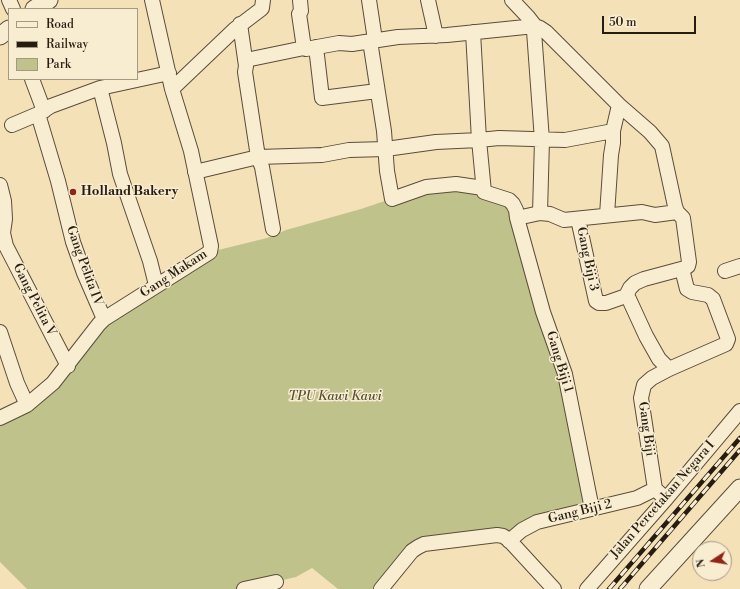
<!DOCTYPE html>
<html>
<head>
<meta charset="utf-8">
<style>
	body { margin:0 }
	#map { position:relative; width:740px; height:589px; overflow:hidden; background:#f5e1b8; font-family:"Libre Bodoni",serif }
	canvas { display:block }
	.legend { position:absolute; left:8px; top:8px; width:130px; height:72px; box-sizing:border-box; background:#f8ecd1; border:1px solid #a49984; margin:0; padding:5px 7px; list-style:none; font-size:12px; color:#261c10 }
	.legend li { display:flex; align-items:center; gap:8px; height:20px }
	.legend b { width:20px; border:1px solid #a49984 }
	.north { position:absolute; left:692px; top:541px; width:40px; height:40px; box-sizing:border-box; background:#f8ecd1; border:1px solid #a49984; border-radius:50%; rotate:258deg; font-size:11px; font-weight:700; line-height:16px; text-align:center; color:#261c10 }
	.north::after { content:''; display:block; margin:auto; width:14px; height:18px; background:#8f2418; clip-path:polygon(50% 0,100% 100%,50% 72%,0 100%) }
	.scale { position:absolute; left:602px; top:16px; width:94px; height:18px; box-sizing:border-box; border:2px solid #261c10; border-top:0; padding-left:5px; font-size:12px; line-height:14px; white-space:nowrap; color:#261c10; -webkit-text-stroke:3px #f8ecd1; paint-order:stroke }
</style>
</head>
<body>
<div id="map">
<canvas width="740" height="589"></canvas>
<ul class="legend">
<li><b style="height:5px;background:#f8ecd1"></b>Road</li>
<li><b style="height:5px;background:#261c10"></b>Railway</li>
<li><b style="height:11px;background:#c0c28c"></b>Park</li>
</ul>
<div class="north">N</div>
<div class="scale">50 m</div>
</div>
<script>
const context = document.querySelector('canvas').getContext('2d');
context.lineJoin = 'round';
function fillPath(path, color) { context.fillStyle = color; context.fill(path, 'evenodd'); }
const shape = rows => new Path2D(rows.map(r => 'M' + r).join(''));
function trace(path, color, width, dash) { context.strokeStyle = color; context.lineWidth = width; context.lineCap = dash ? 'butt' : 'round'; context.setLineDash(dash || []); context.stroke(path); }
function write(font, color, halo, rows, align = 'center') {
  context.font = font + ' "Libre Bodoni",serif'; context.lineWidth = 3; context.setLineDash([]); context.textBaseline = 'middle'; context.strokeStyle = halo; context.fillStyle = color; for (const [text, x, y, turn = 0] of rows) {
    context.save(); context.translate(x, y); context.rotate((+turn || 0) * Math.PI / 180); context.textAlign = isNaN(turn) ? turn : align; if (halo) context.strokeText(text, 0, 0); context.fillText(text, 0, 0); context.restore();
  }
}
fillPath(shape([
	[456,184,509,200,565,374,592,509,537,522,509,541,424,544,381,589,338,589,312,568,296,577,245,589,27,589,0,562,0,417,27,405,99,324,210,252,267,238,286,230,361,209,426,187]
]), '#c0c28c');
const minor = shape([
	[9,0,13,9],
	[300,0,301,11,299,14,304,48,306,49,339,43,352,44,398,37,447,35,535,26,534,31,542,140,540,213],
	[369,0,375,40],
	[428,0,436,36],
	[512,0,528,17,535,26,540,28,546,32,619,105,650,132,662,146,675,206,677,212,683,218,689,262,688,266,685,268,644,279,635,283,630,288,626,296],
	[240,24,246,66,245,72,258,157,262,167,273,229],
	[473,32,479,140,499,138,565,140,613,131],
	[370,41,384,131,387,171,392,199,426,187,456,184,483,188],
	[316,47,322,98,377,91],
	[246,60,304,48],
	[32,79,44,111],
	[100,88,114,143,120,174,150,261,156,285],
	[172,89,235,29,260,10,262,8,263,0],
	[12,125,38,114],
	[195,172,258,157,322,155,349,150,386,149,436,142,479,140,484,192,509,200,513,204,516,210,517,218,540,213,550,214,564,220,642,212,655,215,677,212],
	[0,185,4,201,5,219,3,233,6,246,68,366],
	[607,215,611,155,613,143,613,131,619,105],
	[517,218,543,312,565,374,592,509],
	[578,219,596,301,599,303,606,303,626,296,629,299,646,336,659,359,669,369],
	[725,271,740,266],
	[104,319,84,273,73,242,58,181,38,114,51,106,100,88,169,73],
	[0,332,17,383,27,405],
	[0,418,27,405,53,383,99,324,104,319,210,252,211,246,191,151,172,89,152,0],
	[666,499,655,489,641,398,644,385,652,378,669,369,726,344,728,339,713,299,708,295,692,292,687,289,682,269],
	[509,541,522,530,537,522,637,498,655,489],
	[244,589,276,582],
	[381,589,412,551,418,547,424,544,497,535,503,536,509,540,554,589],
	[587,589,666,499,740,411]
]);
const tertiary = shape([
	[34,9,49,0],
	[0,36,9,29],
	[648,589,740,488]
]);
trace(minor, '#5a4d3a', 16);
trace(tertiary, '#5a4d3a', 19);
trace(minor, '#f8ecd1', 14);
trace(tertiary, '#f8ecd1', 17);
const rail = shape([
	[609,589,740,438],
	[620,589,740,450]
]);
trace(rail, '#261c10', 4.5);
trace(rail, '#f8ecd1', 3, [9]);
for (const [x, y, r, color] of [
	[73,192,4,"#8f2418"]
]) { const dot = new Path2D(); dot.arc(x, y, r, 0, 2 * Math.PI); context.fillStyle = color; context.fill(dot); trace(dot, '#f8ecd1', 1.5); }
write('bold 13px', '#261c10', '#f8ecd1', [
	["Holland Bakery",81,192]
], 'left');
write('13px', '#261c10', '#f8ecd1', [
	["Gang Biji 3",587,259,78],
	["Gang Pelita IV",84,266,70],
	["Gang Makam",174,274,-33],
	["Gang Pelita V",34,300,63],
	["Gang Biji 1",559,362,73],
	["Gang Biji",646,429,82],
	["Jalan Percetakan Negara I",663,500,-49],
	["Gang Biji 2",580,512,-14]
]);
write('italic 13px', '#544e35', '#f8ecd1', [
	["TPU Kawi Kawi",335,397]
]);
</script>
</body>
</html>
